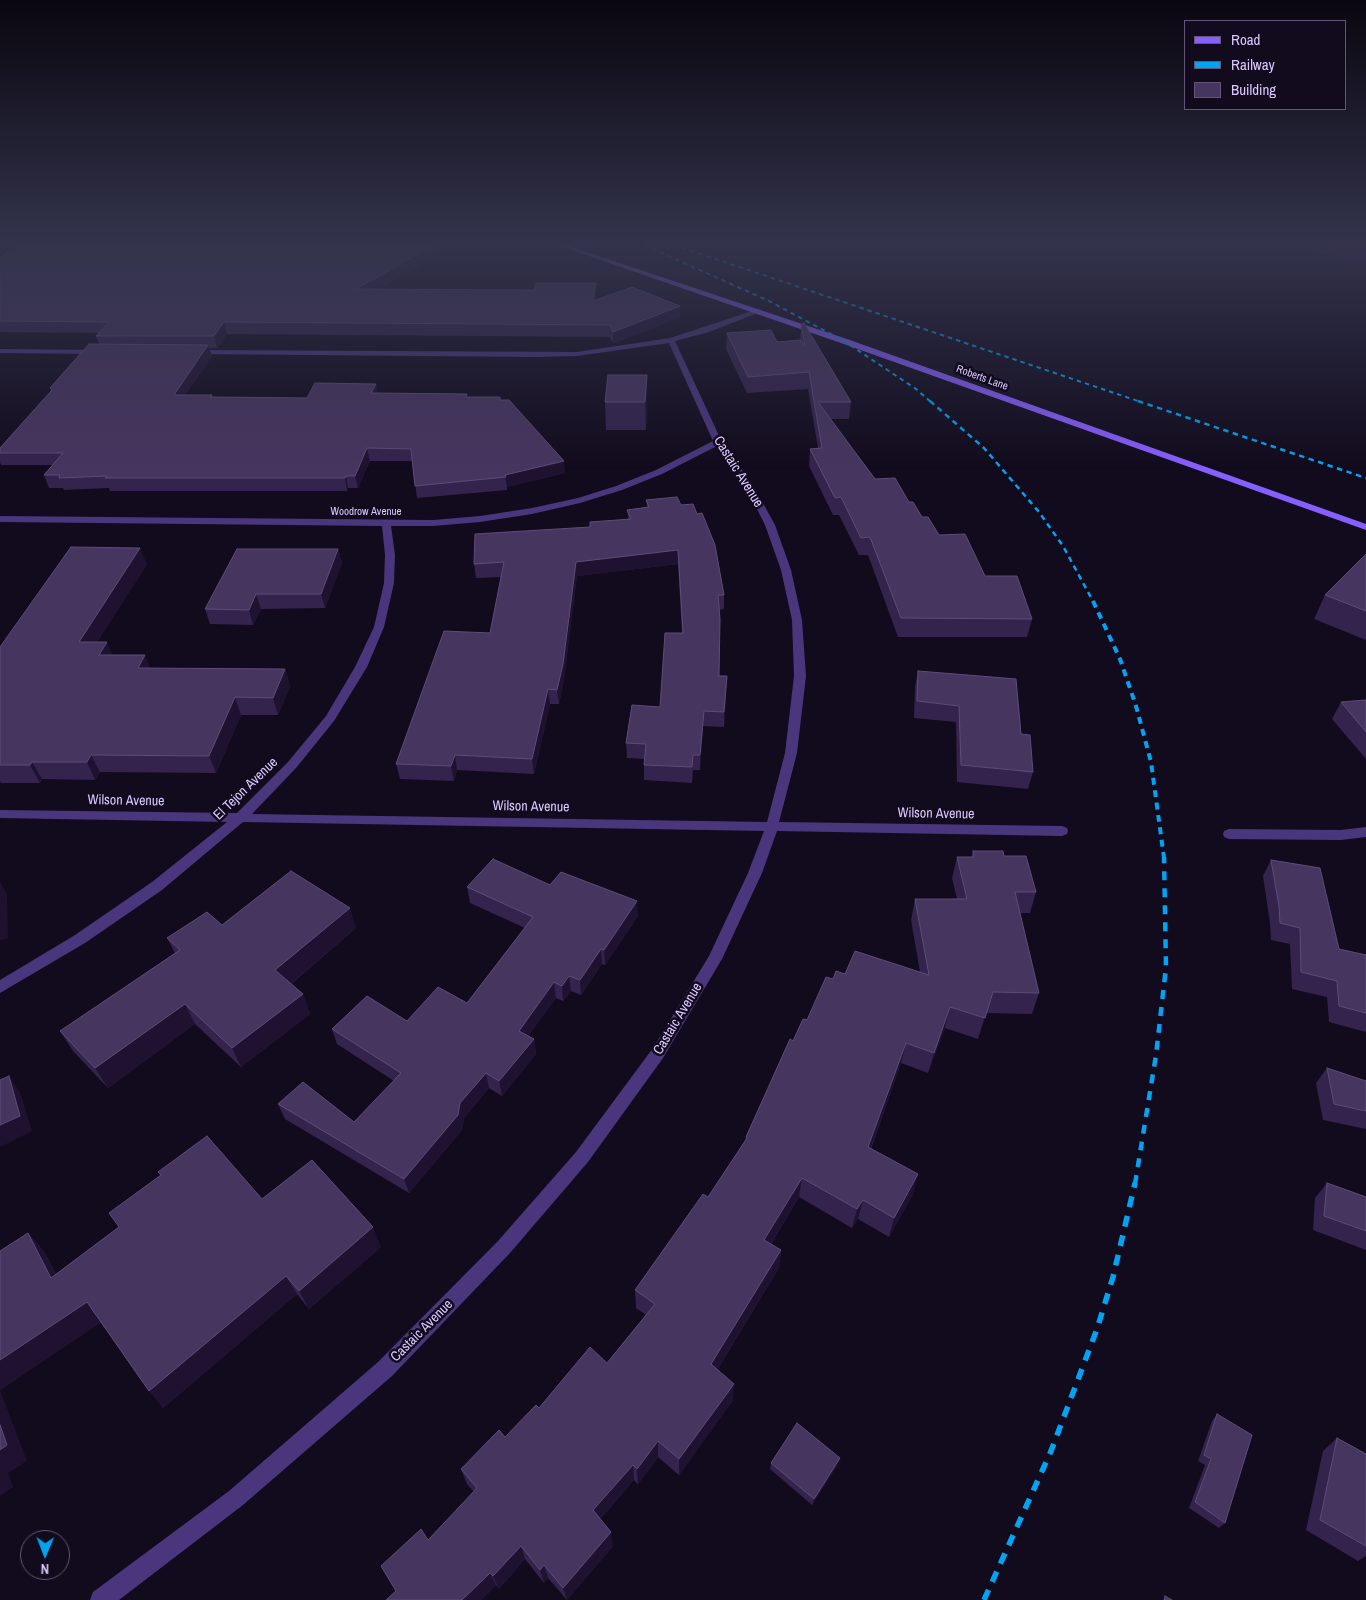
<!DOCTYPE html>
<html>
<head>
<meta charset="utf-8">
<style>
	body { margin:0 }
	#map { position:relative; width:1366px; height:1600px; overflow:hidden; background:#120b1d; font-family:"Archivo Narrow",sans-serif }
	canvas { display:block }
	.legend { position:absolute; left:1184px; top:20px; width:162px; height:90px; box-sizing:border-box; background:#120b1d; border:1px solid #625677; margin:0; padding:6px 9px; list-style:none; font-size:15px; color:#dac7ff }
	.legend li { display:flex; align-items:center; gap:10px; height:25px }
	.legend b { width:25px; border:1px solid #625677 }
	.north { position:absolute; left:20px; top:1530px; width:50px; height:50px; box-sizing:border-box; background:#120b1d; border:1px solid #625677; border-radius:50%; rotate:181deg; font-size:14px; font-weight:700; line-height:20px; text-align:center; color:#dac7ff }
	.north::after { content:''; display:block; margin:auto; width:18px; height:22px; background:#00a4f2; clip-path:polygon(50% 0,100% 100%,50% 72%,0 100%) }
</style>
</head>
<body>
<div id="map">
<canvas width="1366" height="1600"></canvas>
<ul class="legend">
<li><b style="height:6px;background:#875eff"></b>Road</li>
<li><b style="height:6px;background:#00a4f2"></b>Railway</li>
<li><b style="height:14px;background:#46355f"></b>Building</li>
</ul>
<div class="north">N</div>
</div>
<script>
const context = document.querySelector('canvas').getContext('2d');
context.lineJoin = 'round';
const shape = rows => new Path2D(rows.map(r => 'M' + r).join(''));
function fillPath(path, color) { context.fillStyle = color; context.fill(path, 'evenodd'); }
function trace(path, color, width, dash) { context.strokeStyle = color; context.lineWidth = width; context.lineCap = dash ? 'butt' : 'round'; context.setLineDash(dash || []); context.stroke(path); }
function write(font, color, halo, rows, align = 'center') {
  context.font = font + ' "Archivo Narrow",sans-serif'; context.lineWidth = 5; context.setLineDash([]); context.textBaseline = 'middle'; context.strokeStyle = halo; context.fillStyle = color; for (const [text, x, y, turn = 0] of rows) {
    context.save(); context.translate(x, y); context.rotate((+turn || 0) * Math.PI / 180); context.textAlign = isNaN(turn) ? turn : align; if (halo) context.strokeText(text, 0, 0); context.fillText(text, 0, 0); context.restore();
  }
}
fillPath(shape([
	[1291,245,1338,245,1366,249,1366,261,1301,251,1294,249,1291,245]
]), '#080f39');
fillPath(shape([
	[758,309,762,311,760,312,709,332,675,341,722,442,753,485,775,525,791,570,802,620,806,676,797,753,779,822,1062,826,1067,828,1068,831,1067,834,1062,836,777,831,762,873,722,959,663,1058,588,1162,510,1253,392,1376,243,1505,119,1600,90,1600,93,1592,229,1491,378,1362,498,1241,576,1152,653,1048,709,956,748,873,764,831,243,822,162,890,85,943,0,993,0,980,75,935,152,882,227,822,0,818,0,810,237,813,288,762,326,716,355,667,374,627,384,583,385,555,382,526,0,522,0,516,433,520,480,516,532,508,578,498,616,486,656,470,713,441,669,343,577,356,535,357,194,354,190,352,194,350,577,352,670,338,758,309],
	[717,446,745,485,765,525,781,570,792,620,794,676,785,753,767,822,252,814,296,768,334,721,367,667,384,627,394,583,395,555,391,526,433,526,480,522,532,514,580,503,622,490,662,474,717,446],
	[0,349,99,350,103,352,99,354,0,353,0,349],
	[1366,827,1366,837,1341,840,1229,839,1224,837,1223,834,1224,831,1229,829,1341,830,1366,827]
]), '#49367c');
fillPath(shape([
	[557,245,566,245,847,339,1366,524,1366,530,841,343,557,245]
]), '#875eff');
trace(shape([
	[644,245,769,301,844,341,916,389,931,402],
	[674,245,1141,402]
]), '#00a4f2', 2, [4.5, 4]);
trace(shape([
	[930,401,984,448,1039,512,1063,546,1094,603],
	[1138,401,1366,478]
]), '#00a4f2', 2.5, [5.5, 4.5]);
trace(shape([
	[1093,601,1120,659,1136,706,1151,762,1164,858]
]), '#00a4f2', 4, [7, 5.5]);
trace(shape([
	[1135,1184,1156,1055,1166,967,1164,857]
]), '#00a4f2', 4.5, [9, 8]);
trace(shape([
	[984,1600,1051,1451,1097,1329,1113,1277,1135,1183]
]), '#00a4f2', 5.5, [11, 9]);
fillPath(shape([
	[15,245,456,245,378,289,596,294,596,301,680,306,680,318,613,343,610,337,227,334,217,348,209,348,212,356,185,395,212,395,213,397,307,398,376,384,377,393,467,394,467,397,501,400,565,473,507,487,507,490,417,498,412,461,370,461,358,488,348,488,347,491,110,491,109,488,64,490,63,488,49,488,44,475,53,465,1,465,0,462,0,448,51,391,50,388,99,344,96,336,98,333,0,332,0,258],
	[801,324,851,402,849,419,830,419,875,479,909,502,939,535,985,576,1032,619,1027,637,898,637,868,555,859,555,839,515,833,515,809,466,810,449,818,448,808,389,747,393,726,349,727,333,777,342,800,340],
	[647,375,647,402,646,430,606,430,605,402],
	[646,500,681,505,724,595,724,609,719,610,719,676,727,676,724,727,703,726,700,770,693,770,692,783,644,780,644,759,627,758,626,743,660,707,682,633,678,564,577,576,564,679,559,704,550,704,534,774,457,770,454,781,400,779,396,764,490,633,501,577,476,578,474,564,590,527,628,519,627,510,647,508],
	[338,549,342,563,325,608,261,609,253,625,210,624,205,609],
	[1366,554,1366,640,1314,619,1325,595],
	[147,564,97,642,113,655,151,668,285,669,290,686,278,715,241,715,216,773,100,772,95,780,42,779,40,783,1,783,0,781,0,647],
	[918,671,1021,734,1033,772,1028,789,957,782,956,722,914,718,915,687],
	[1366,700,1366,759,1332,719,1341,702],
	[973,851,1004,856,1036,892,1030,913,1020,913,1039,993,1032,1014,986,1013,978,1039,945,1028,928,1073,901,1063,871,1149,913,1194,889,1237,858,1219,852,1228,799,1197,771,1244,781,1250,779,1268,717,1370,733,1400,679,1475,658,1457,638,1484,634,1480,600,1519,613,1546,567,1600,548,1578,544,1583,525,1559,499,1589,496,1585,481,1600,386,1600,396,1591,428,1540,474,1492,467,1484,461,1469,505,1437,539,1408,607,1363,646,1315,636,1308,635,1290,708,1197,745,1141,746,1137,793,1041,833,979,845,974,920,972,911,920,915,899,957,899,952,878,957,857,971,857],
	[1271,860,1339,949,1366,955,1366,1032,1329,1022,1327,997,1292,989,1290,944,1271,940,1270,923,1263,876],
	[550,885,638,916,605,965,602,964,581,995,571,991,563,1001,556,998,528,1036,534,1039,536,1054,502,1096,489,1088,464,1118,462,1130,409,1193,285,1119,278,1104,354,1122,394,1081,337,1044,332,1029,407,1021,467,1003,525,928,470,903,467,887],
	[222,925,356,928,291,984,303,994,310,1014,241,1067,195,1024,108,1088,73,1051,60,1031,175,953,167,938],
	[1327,1068,1366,1081,1366,1129,1323,1120,1316,1083],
	[1327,1183,1366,1197,1366,1250,1313,1230,1315,1198],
	[262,1199,381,1247,309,1309,297,1294,163,1408,101,1322,0,1390,28,1233,45,1253,56,1274,119,1227,109,1213],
	[1217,1414,1225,1523,1219,1528,1189,1508,1205,1465,1198,1461,1212,1421],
	[1337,1438,1366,1454,1366,1556,1358,1561,1306,1530,1323,1451],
	[840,1458,838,1464,812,1505,770,1469,771,1463]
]), '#34234c');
fillPath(shape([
	[435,245,456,245,358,300,356,289],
	[596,283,596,294,594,313,593,301],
	[680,306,680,318,613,343,613,332],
	[224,322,227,334,217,348,214,336],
	[208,345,212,356,177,406,174,395],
	[647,375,647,402,646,430,645,402],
	[376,384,378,395,371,393],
	[367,448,370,461,358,488,355,476],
	[564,461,565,473,507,487,505,475],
	[346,476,348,488,347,491,345,478],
	[140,548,147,564,86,659,79,642],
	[338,549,342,563,325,608,321,594],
	[678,550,678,564,577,576,564,679,559,704,557,690,576,562],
	[256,594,261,609,253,625,249,610],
	[107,642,114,659,99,655],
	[145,655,152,672,138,668],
	[285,669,290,686,278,715,273,698],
	[727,676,726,691,724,727,724,712],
	[548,689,550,704,534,774,532,759],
	[235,697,241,715,216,773,209,756],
	[704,711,703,726,700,770,700,755],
	[91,755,100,772,95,780,87,762],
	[455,755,457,770,454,781,451,766],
	[32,762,42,779,40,783,30,765],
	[0,882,7,894,8,938,0,940],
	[637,901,638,916,605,965,604,950],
	[350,908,356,928,283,990,275,970],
	[601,949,602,964,581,995,580,980],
	[569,976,571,991,563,1001,562,986],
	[554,982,556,998,521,1046,519,1031],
	[303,994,310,1014,241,1067,232,1048],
	[185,1004,195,1024,108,1088,95,1068],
	[950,1007,945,1028,928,1073,934,1053],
	[534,1039,536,1054,502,1096,499,1081],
	[906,1043,901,1063,864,1167,868,1147],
	[486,1073,489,1088,464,1118,462,1130,409,1193,404,1179,460,1103],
	[9,1076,20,1092,32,1131,0,1147,0,1125],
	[918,1174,913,1194,889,1237,894,1218],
	[802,1178,799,1197,762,1258,764,1240],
	[863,1200,858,1219,852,1228,857,1209],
	[373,1227,381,1247,309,1309,299,1291],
	[28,1233,45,1253,67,1297,51,1278],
	[781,1250,779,1268,710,1381,711,1364],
	[286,1276,297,1294,163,1408,149,1391],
	[87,1302,103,1321,0,1390,0,1360],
	[734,1384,733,1400,679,1475,679,1459],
	[0,1390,27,1461,8,1473,13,1487,0,1496],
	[658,1441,658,1457,638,1484,637,1469],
	[840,1458,838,1464,812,1505,814,1499],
	[633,1465,634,1480,595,1524,593,1510],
	[611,1532,613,1546,567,1600,563,1588],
	[521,1546,525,1559,499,1589,493,1576],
	[544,1565,548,1578,544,1583,540,1570],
	[490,1573,496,1585,481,1600,462,1600]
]), '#1f1231');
const building = shape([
	[15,245,435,245,356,289,534,290,536,283,596,283,593,301,632,287,680,306,613,332,610,325,224,322,214,336,96,336,109,322,0,321,0,258,15,245],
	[804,323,851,402,818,402,875,479,895,478,909,502,913,502,922,517,928,517,939,535,965,534,985,576,1017,576,1032,619,901,618,870,537,861,538,841,497,835,498,810,449,822,448,809,372,748,377,727,333,771,330,777,342,801,340,805,346,801,324,804,323],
	[89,344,208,345,174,395,212,395,210,397,307,398,315,383,376,384,371,393,467,394,466,397,500,397,500,400,509,400,564,461,505,475,506,477,415,486,411,449,367,448,355,476,346,476,345,478,105,478,107,476,59,478,60,475,44,475,63,453,0,453,0,448,52,390,50,388,89,344],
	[608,375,647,375,645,402,605,402,608,375],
	[677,497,681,505,693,504,697,514,702,513,715,545,724,595,718,595,720,619,719,676,727,676,724,712,704,711,700,755,693,755,692,767,644,765,646,744,626,743,632,705,660,707,665,633,683,633,678,550,576,562,563,664,557,690,548,689,532,759,455,755,451,766,396,764,444,631,490,633,504,562,474,564,475,534,590,527,590,522,631,519,627,510,649,507,646,500,677,497],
	[71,547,140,548,79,642,107,642,99,655,145,655,138,668,285,669,273,698,235,697,209,756,91,755,87,762,32,762,30,765,0,765,0,647,71,547],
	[237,549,338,549,321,594,256,594,249,610,205,609,237,549],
	[1366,554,1366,611,1325,595,1366,554],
	[918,671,1016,679,1021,734,1030,735,1033,772,961,765,959,706,917,701,918,671],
	[1366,700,1366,732,1341,702,1366,700],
	[973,851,1003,851,1004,856,1026,856,1036,892,1015,892,1039,993,993,992,985,1018,950,1007,934,1053,906,1043,868,1147,918,1174,894,1218,863,1200,857,1209,802,1178,764,1240,781,1250,711,1364,734,1384,679,1459,658,1441,637,1469,633,1465,593,1510,611,1532,563,1588,544,1565,540,1570,521,1546,493,1576,490,1573,462,1600,386,1600,396,1591,381,1566,421,1529,428,1540,477,1488,461,1469,499,1430,505,1437,536,1405,539,1408,590,1347,607,1363,655,1304,635,1290,703,1194,708,1197,747,1138,746,1137,790,1039,793,1041,803,1019,807,1020,826,977,833,979,836,971,845,974,855,951,929,975,915,899,967,899,957,857,974,857,973,851],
	[493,859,550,885,561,872,637,901,604,950,601,949,580,980,569,976,562,986,554,982,519,1031,534,1039,499,1081,486,1073,460,1103,458,1115,404,1179,278,1104,303,1082,354,1122,401,1073,332,1029,367,996,407,1021,438,987,467,1003,533,917,467,887,493,859],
	[1271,860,1320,868,1339,949,1366,955,1366,1013,1339,1006,1337,981,1301,972,1300,928,1280,923,1279,906,1271,860],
	[291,871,350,908,275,970,303,994,232,1048,185,1004,95,1068,60,1031,180,950,167,938,207,912,222,925,291,871],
	[1327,1068,1366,1081,1366,1111,1334,1104,1327,1068],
	[9,1076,20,1116,0,1125,0,1080,9,1076],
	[207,1136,262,1199,312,1160,373,1227,299,1291,286,1276,149,1391,87,1302,0,1360,0,1251,28,1233,51,1278,119,1227,109,1213,161,1175,158,1172,207,1136],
	[1327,1183,1366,1197,1366,1231,1324,1216,1327,1183],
	[1217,1414,1252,1435,1225,1523,1195,1502,1211,1459,1204,1455,1217,1414],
	[797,1423,840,1458,814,1499,771,1463,797,1423],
	[0,1425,7,1445,0,1450,0,1425],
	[1337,1438,1366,1454,1366,1546,1320,1520,1337,1438],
	[1165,1596,1172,1600,1164,1600,1165,1596]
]);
fillPath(building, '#46355f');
trace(building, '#5d4c78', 1);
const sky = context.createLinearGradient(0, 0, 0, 469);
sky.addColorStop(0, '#0a0610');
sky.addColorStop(0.52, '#33344c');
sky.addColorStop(1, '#33344c00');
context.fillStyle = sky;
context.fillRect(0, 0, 1366, 469);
write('11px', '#dac7ff', '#120b1d', [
	["Roberts Lane",982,378,20],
	["Woodrow Avenue",366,512]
]);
write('14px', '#dac7ff', '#120b1d', [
	["Castaic Avenue",738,472,58],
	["El Tejon Avenue",246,789,-44],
	["Wilson Avenue",126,801,1],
	["Wilson Avenue",531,807,1],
	["Wilson Avenue",936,814,1],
	["Castaic Avenue",678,1019,-59],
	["Castaic Avenue",422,1331,-45]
]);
</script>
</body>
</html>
